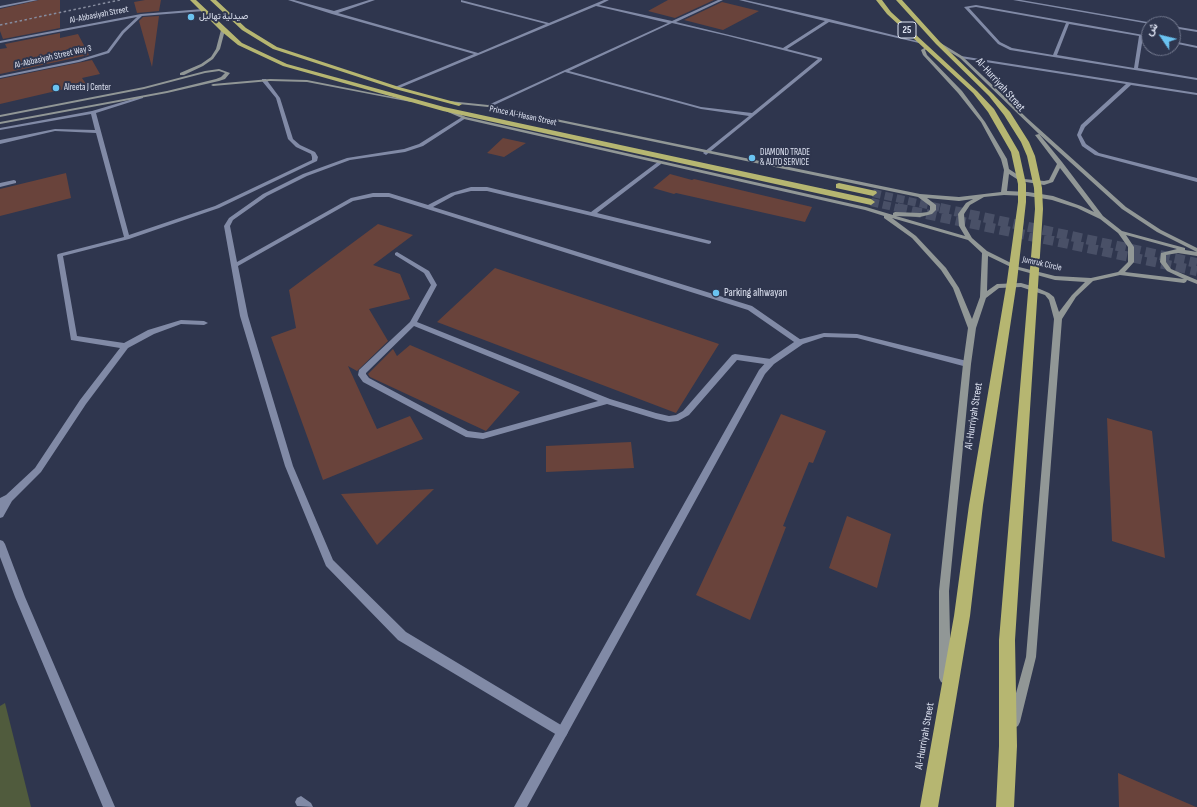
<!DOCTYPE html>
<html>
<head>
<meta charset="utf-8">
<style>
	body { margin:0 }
	#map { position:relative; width:1197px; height:807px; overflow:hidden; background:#2f364e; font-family:"Sofia Sans Condensed",Vazirmatn,sans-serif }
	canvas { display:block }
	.north { position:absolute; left:1141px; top:16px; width:40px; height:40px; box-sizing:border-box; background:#2f364e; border:1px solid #757b90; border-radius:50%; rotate:305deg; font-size:11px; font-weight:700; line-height:16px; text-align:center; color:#dee3f2 }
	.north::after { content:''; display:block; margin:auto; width:14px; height:18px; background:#6ac3f1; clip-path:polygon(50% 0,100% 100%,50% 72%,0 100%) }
</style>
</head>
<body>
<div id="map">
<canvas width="1197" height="807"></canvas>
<div class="north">ش</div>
</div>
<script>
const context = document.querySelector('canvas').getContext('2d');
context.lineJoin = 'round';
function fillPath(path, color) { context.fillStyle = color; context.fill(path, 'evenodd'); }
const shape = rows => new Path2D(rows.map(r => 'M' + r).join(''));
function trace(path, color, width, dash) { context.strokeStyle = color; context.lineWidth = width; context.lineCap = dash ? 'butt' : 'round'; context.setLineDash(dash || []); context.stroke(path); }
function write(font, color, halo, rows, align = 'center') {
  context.font = font + ' "Sofia Sans Condensed",Vazirmatn,sans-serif'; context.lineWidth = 4; context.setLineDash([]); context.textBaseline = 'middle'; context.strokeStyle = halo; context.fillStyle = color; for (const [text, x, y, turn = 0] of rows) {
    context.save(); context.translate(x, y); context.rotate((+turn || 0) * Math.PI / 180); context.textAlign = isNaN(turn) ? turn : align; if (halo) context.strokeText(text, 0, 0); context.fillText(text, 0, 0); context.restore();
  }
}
fillPath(shape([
	[5,703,31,807,0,807,0,706]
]), '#505b3d');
fillPath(shape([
	[39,0,60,0,60,28,3,39,0,31,0,9],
	[145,0,161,0,159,11,137,13,134,2],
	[668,0,714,0,675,18,648,11],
	[722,2,759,11,723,30,684,20],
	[159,16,152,67,139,21,143,17],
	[60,33,60,38,78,34,89,55,0,74,0,49,7,48,5,44],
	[92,60,100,74,82,78,86,84,0,104,0,79],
	[503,138,526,143,504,157,487,153],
	[66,173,71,198,0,216,0,189],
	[670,174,692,180,694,179,812,207,805,222,676,193,674,194,653,188],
	[378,224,413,235,373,265,400,274,410,299,369,309,388,341,357,371,348,366,377,429,410,416,423,439,323,480,271,337,296,328,289,290],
	[495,268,719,344,676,413,437,322],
	[410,345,520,392,486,431,370,377,368,374,393,349,397,356],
	[781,414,826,431,813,463,809,462,783,526,786,527,750,620,696,595],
	[1107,418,1152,431,1165,558,1112,541],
	[631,442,634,468,546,472,546,446],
	[434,489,377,545,341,494],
	[847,516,891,534,877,588,829,568],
	[1118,773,1196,807,1119,807]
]), '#69433b');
trace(shape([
	[873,193,945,209],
	[871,202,902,209]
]), '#495067', 8, [8, 4]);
trace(shape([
	[897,208,1197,271],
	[940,208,1197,263]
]), '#495067', 10, [10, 5]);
fillPath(shape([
	[1013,0,1021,0,1159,24,1150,24,1013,0],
	[976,5,1149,36,1149,38,1143,37,1138,68,1197,78,1197,80,1010,50,998,44,964,7,976,5],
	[976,7,1066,23,1053,55,1012,48,1000,42,969,8,976,7],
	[1069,24,1139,36,1134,68,1057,55,1069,24],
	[1173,26,1197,30,1197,32,1173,28,1173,26],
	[1173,41,1197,46,1197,48,1173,43,1173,41],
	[961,56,1197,93,1197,95,1131,85,1085,127,1081,135,1086,144,1099,153,1197,178,1197,182,1095,155,1082,146,1077,135,1081,125,1126,84,960,58,961,56],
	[262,79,266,79,280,98,293,139,300,145,315,152,318,157,317,161,219,208,129,239,63,256,77,336,124,343,148,330,181,320,204,321,208,323,204,325,181,324,154,334,128,348,86,404,41,472,12,501,3,517,0,518,0,498,6,495,35,468,80,400,120,348,71,340,57,255,58,254,124,237,96,133,55,131,0,144,0,140,55,129,95,130,91,114,0,130,0,128,92,111,143,96,143,98,96,113,129,235,215,206,312,160,312,157,311,154,296,147,288,139,276,98,262,81,262,79],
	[462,117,466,118,423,146,405,152,350,160,307,176,267,196,233,220,230,226,237,262,351,198,373,193,389,193,428,205,451,193,471,187,487,187,591,212,659,161,661,162,661,164,597,213,711,241,711,243,709,244,487,191,471,191,455,195,433,207,752,306,804,342,803,344,797,344,748,310,389,197,373,197,353,201,238,266,248,316,293,466,333,560,406,632,566,728,568,732,566,736,562,738,398,640,326,566,285,466,240,316,224,226,229,218,263,194,303,174,347,158,404,149,419,144,462,117],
	[14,180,16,181,16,183,0,187,0,183,14,180],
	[397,252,429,271,437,285,417,322,610,399,656,413,669,416,676,415,683,411,732,355,735,354,771,359,775,362,771,365,737,360,689,415,678,421,669,422,656,419,607,404,483,439,466,437,363,382,358,375,359,370,410,322,431,285,424,273,395,255,395,253,397,252],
	[414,326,598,401,483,433,468,431,369,378,366,374,366,373,414,326],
	[0,540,3,541,5,544,25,597,115,807,103,807,15,597,0,557,0,540],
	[301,796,311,803,313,807,297,806,295,802,297,798,301,796]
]), '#818aa6');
fillPath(shape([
	[31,0,38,0,0,8,0,6,31,0],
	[288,0,294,0,334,11,369,0,375,0,338,13,478,53,546,24,461,2,461,0,549,23,604,0,609,0,599,5,672,21,718,0,723,0,676,22,783,48,825,21,739,0,745,0,829,19,921,42,919,43,829,22,787,49,822,58,822,60,706,155,703,153,704,152,749,116,701,109,565,72,490,107,486,106,668,23,596,6,397,89,395,88,395,87,474,54,332,14,288,0],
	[672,23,728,36,818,59,752,113,701,107,569,71,672,23],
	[203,9,204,11,142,16,124,33,109,53,79,62,0,78,0,76,78,60,107,51,122,31,137,17,0,43,0,41,141,14,203,9],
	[824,333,857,334,967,361,971,364,967,367,857,338,824,337,803,344,774,364,765,374,527,807,514,807,759,370,768,360,797,340,824,333]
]), '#818aa6');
fillPath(shape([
	[223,29,225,30,220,49,213,59,203,66,184,75,180,75,180,73,201,64,211,57,216,49,221,30,223,29],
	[937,42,939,42,962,56,1028,119,1126,207,1161,230,1197,248,1197,252,1157,232,1122,209,1039,134,1062,162,1103,216,1122,231,1185,248,1185,250,1197,252,1197,256,1178,253,1166,255,1166,262,1171,269,1197,280,1197,284,1187,280,1186,282,1184,283,1120,275,1093,281,1076,297,1062,319,1036,657,1020,722,1018,726,1014,728,1010,726,1008,722,1026,657,1054,319,1049,300,1045,295,1021,287,999,288,986,298,976,328,971,364,949,591,951,678,949,682,945,684,941,682,939,678,939,591,963,364,968,328,953,288,941,270,912,238,884,218,884,216,865,210,464,119,441,109,445,108,466,117,866,207,893,215,893,213,895,212,920,213,928,212,930,210,930,206,918,197,488,107,449,103,447,102,449,101,488,105,920,194,959,197,1001,192,1004,170,1001,159,981,122,958,93,923,55,921,50,926,47,928,48,925,50,927,55,962,91,985,122,1007,159,1009,169,1024,179,1044,181,1049,180,1057,164,1035,135,1039,134,960,58,937,44,937,42],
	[1060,168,1094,212,1081,206,1053,196,1028,192,1007,191,1009,174,1020,181,1044,185,1053,182,1060,168],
	[1004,195,1028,196,1052,200,1077,208,1100,219,1118,233,1128,247,1128,262,1118,272,1091,278,1055,276,1019,267,987,251,972,238,965,226,964,214,970,205,984,197,1004,195],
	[927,198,959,201,973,199,966,203,958,214,959,226,965,236,896,216,920,217,932,214,936,210,936,205,927,198],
	[892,218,968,240,982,253,980,297,972,319,959,288,946,268,916,236,892,218],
	[1126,235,1177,249,1161,253,1160,262,1167,271,1184,279,1125,272,1134,262,1134,247,1126,235],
	[988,256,1015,269,1055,280,1085,282,1072,295,1059,312,1054,297,1049,293,1035,287,1021,283,997,284,987,291,988,256],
	[219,69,230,73,225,79,219,81,167,93,0,124,0,122,167,91,216,79,221,77,225,73,219,71,205,73,144,89,0,117,0,115,144,87,205,71,219,69],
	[270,79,307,80,413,101,411,102,307,82,270,81,213,86,211,85,213,84,270,79]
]), '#919796');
fillPath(shape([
	[190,0,196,0,242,43,287,64,444,107,871,199,875,202,871,205,443,111,283,66,238,45,221,31,190,0],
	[210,0,216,0,246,28,277,47,399,87,462,104,459,106,395,89,273,49,242,30,210,0],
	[876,0,882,0,891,12,977,91,994,109,1019,152,1026,184,1026,202,1017,281,983,505,970,616,938,807,920,807,954,616,969,505,1007,281,1018,202,1018,184,1011,152,988,112,973,93,887,14,876,0],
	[896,0,902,0,940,42,993,94,1010,112,1029,142,1035,156,1042,188,1043,209,1015,640,1017,746,1014,807,996,807,999,746,999,640,1035,209,1034,188,1027,156,1021,142,1004,115,989,96,936,44,896,0],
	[839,183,876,191,877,193,873,196,836,188,836,184,839,183]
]), '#b6b671');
trace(shape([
	[0,25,120,0]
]), '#868c9f', 1.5, [2.5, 2.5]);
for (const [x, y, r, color] of [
	[191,17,4,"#6ac3f1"],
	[56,88,4,"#6ac3f1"],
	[752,158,4,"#6ac3f1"],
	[716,293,4,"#6ac3f1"]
]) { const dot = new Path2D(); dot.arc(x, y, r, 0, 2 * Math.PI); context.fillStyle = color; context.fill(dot); trace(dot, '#2f364e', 1.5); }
write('9px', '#dee3f2', '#2f364e', [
	["Al-Abbasiyah Street",99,15,-11],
	["Al-Abbasiyah Street Way 3",53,57,-13],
	["Prince Al-Hasan Street",523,116,12],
	["Jumruk Circle",1042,264,13]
]);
write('9px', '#dee3f2', '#2f364e', [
	["صيدلية تهاليل",199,17],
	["Alreeta J Center",64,88],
	["DIAMOND TRADE",760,153],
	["& AUTO SERVICE",760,163]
], 'left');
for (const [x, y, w] of [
	[907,30,18]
]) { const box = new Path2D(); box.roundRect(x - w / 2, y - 8, w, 16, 3); context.fillStyle = '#2f364e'; context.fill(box); trace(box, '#dee3f2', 1); }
write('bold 10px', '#dee3f2', null, [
	["25",907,30]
]);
write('11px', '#dee3f2', '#2f364e', [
	["Al-Hurriyah Street",1000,85,48],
	["Al-Hurriyah Street",974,416,-81],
	["Al-Hurriyah Street",925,736,-80]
]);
write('11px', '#dee3f2', '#2f364e', [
	["Parking alhwayan",724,293]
], 'left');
</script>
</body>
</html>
